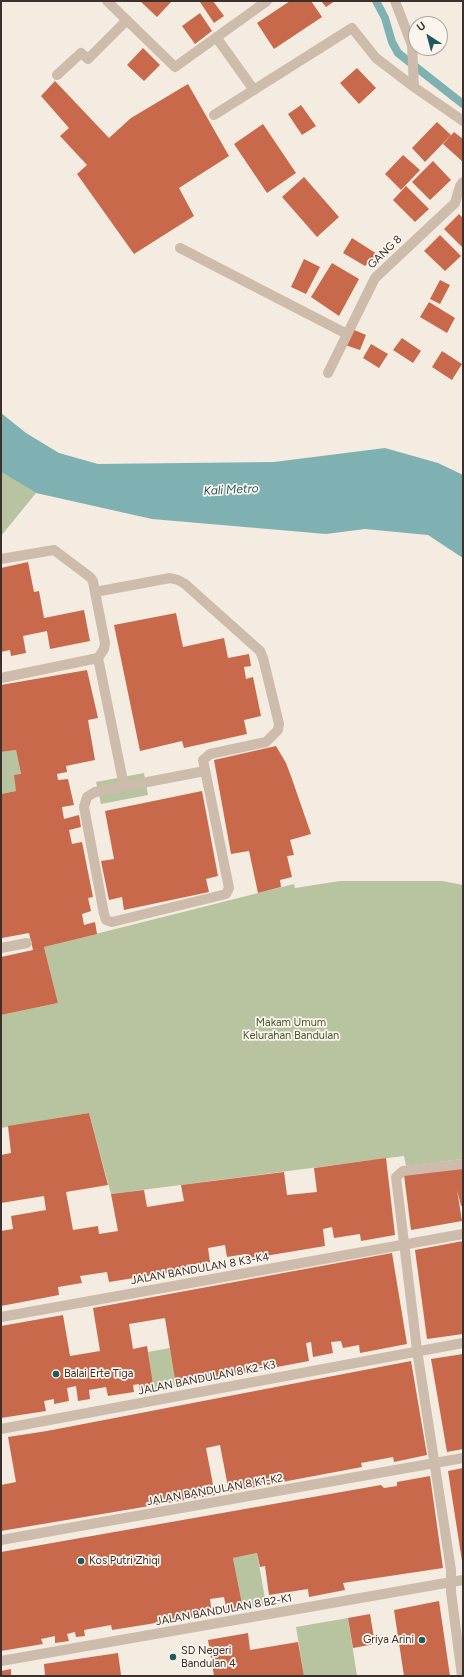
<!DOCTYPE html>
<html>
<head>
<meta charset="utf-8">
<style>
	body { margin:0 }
	#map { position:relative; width:464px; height:1677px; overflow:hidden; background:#f4ebe1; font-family:Figtree,sans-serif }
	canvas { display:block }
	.frame { position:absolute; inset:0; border:2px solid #3b302b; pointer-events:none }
	.north { position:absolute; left:408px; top:16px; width:40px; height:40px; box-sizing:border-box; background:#fbf5ee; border:1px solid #aea6a0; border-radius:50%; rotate:324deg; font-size:11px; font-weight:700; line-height:16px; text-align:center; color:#3b302b }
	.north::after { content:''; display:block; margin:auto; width:14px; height:18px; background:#1f5a5e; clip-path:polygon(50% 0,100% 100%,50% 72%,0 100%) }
</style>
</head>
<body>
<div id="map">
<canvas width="464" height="1677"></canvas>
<div class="frame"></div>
<div class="north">U</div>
</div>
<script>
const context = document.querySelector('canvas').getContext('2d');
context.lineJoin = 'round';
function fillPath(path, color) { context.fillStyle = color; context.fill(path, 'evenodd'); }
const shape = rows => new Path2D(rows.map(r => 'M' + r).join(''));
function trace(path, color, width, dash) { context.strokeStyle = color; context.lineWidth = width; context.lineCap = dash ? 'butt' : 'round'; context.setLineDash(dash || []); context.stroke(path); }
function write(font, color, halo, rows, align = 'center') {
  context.font = font + ' Figtree,sans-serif'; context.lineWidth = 3.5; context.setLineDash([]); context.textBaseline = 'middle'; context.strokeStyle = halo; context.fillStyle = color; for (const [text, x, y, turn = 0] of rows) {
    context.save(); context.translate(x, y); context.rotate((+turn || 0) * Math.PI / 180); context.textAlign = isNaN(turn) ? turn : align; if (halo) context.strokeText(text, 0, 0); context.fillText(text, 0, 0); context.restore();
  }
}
fillPath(shape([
	[1,472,36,493,1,536],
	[16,750,21,774,16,791,1,794,1,752],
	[144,773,148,795,101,804,96,782],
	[340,881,443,881,463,885,463,1159,406,1166,404,1156,111,1194,89,1113,1,1128,1,1015,58,1003,44,947,294,884,295,888],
	[170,1348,176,1386,154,1390,148,1352],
	[257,1553,266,1604,243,1609,233,1558],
	[348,1618,357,1676,304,1676,296,1627]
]), '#b8c4a0');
fillPath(shape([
	[1,413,26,433,59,453,98,464,274,462,385,448,438,463,463,475,463,558,428,535,365,529,326,534,152,519,36,493,1,472]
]), '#7fb0b2');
trace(shape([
	[376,1,385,18,392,42,398,53,463,104]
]), '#7fb0b2', 8);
fillPath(shape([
	[140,1,172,1,157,17],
	[202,1,213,1,224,16,214,23,200,2],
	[290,1,311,1,322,17,274,49,257,23],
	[321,1,335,1,326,7],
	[200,13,212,31,195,44,182,26],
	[143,48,160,65,144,81,127,65],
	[357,68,376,88,359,104,340,83],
	[55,81,109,138,131,118,188,84,229,156,179,188,194,216,134,254,77,174,87,165,60,136,69,128,41,96],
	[301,105,316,126,302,135,288,114],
	[437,122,451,135,425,162,412,148],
	[263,124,296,173,267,193,234,144],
	[454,132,463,139,463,162,443,144],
	[403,155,420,170,401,190,385,174],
	[433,161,451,180,430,200,412,182],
	[304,177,339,217,317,237,282,197],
	[406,186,429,209,415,222,393,200],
	[459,214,463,218,463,248,444,229],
	[440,235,461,256,445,271,424,251],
	[352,238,377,254,365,266,343,253],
	[304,259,320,267,306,294,291,287],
	[332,263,359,279,339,316,311,297],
	[440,280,450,285,440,304,430,299],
	[429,302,455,318,447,333,420,317],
	[352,329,366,335,360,350,345,345],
	[402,338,421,351,413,363,393,350],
	[371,344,388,354,379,368,363,358],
	[442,351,462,364,452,380,432,367],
	[28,562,34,592,39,591,44,618,84,610,90,641,50,649,47,631,23,636,26,653,11,656,10,650,1,652,1,568],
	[176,613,183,647,224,638,228,658,249,654,251,666,244,667,246,679,253,677,261,716,244,720,247,734,184,748,182,741,140,751,114,625],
	[87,670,98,718,88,720,95,760,66,766,67,772,57,774,58,780,68,779,74,805,62,807,64,819,79,815,81,827,69,830,72,844,82,842,93,897,88,898,91,911,82,914,84,925,95,922,97,934,44,947,58,1003,1,1015,1,957,33,950,29,933,2,938,1,933,1,794,16,791,14,775,21,774,16,750,1,752,1,685],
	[276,746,286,763,292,779,311,834,290,840,294,855,287,856,292,877,280,880,281,887,258,893,249,851,231,854,214,760],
	[202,791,218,876,206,879,209,892,124,910,122,897,109,900,101,861,114,859,105,811],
	[89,1113,108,1185,66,1192,73,1230,98,1226,99,1234,118,1231,111,1194,144,1190,147,1207,184,1201,181,1185,284,1172,287,1195,317,1192,314,1168,386,1158,395,1235,361,1241,360,1234,334,1238,332,1227,323,1229,325,1246,247,1259,246,1254,227,1257,225,1245,208,1248,210,1262,195,1265,196,1268,109,1282,107,1272,80,1276,82,1283,58,1287,59,1295,1,1306,1,1231,13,1229,11,1216,46,1210,44,1196,1,1203,1,1155,11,1153,8,1126],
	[463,1167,463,1205,461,1206,457,1190,462,1221,411,1230,404,1175],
	[463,1241,463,1334,427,1339,415,1250],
	[392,1253,407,1344,360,1353,359,1345,343,1348,341,1341,331,1342,333,1353,313,1357,311,1342,306,1343,309,1361,176,1386,165,1318,129,1324,133,1349,147,1346,154,1390,140,1392,139,1384,133,1385,134,1392,108,1396,106,1387,89,1390,90,1399,78,1401,76,1386,67,1388,69,1401,54,1404,54,1399,44,1401,46,1411,1,1418,1,1326,63,1315,70,1356,100,1351,93,1308],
	[463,1354,463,1449,447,1452,431,1359],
	[411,1361,427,1455,394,1462,393,1457,361,1463,362,1467,229,1492,220,1445,206,1448,215,1495,1,1531,1,1485,16,1482,8,1437,47,1431],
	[463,1468,463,1561,462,1561,448,1471],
	[430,1476,443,1568,343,1583,345,1590,309,1597,308,1589,269,1595,265,1566,260,1567,257,1553,233,1558,243,1609,227,1612,224,1597,210,1599,212,1614,112,1630,111,1625,84,1630,85,1636,76,1637,75,1632,67,1634,69,1641,55,1643,55,1636,41,1639,43,1644,1,1651,1,1552,381,1485,384,1488,397,1486,397,1482],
	[439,1601,450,1676,404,1676,394,1610],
	[370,1614,375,1644,353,1648,348,1618],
	[248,1633,250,1650,298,1642,304,1676,214,1676,208,1640],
	[118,1653,121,1675,114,1676,75,1676,75,1675,73,1676,45,1676,44,1664],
	[11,1669,11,1676,1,1676,1,1671]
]), '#c8694b');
trace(shape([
	[107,1,175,67,267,1],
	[216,37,254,90],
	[57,75,81,53,88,59,127,20],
	[180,248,347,334],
	[328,373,375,278,455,203,460,186,463,182],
	[1,559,54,550,90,577,93,581,95,592]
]), '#cdbbac', 10);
trace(shape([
	[395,1,412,45,414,87,463,121],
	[214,115,352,28,376,58,414,87],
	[1,678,98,658],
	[124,786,98,658,104,649,105,643,95,592,170,578,178,580,185,584,260,651,263,658,279,724,278,730,266,742,210,754,203,760,229,888,226,894,112,922,106,920,104,914,84,807,87,797,95,792,205,771],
	[1,948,27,943],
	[1,1317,463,1234],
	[1,1429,463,1343],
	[1,1540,463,1458],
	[1,1661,463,1580],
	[462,1676,451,1592,451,1570,417,1350,396,1177,403,1171,463,1164]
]), '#cdbbac', 10);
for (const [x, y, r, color] of [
	[56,1374,4,"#1f5a5e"],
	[81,1561,4,"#1f5a5e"],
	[422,1640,4,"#1f5a5e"],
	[173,1657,4,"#1f5a5e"]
]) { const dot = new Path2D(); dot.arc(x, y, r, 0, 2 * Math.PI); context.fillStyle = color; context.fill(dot); trace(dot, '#fbf5ee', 1.5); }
write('11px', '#3b302b', '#fbf5ee', [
	["GANG 8",385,252,-44],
	["JALAN BANDULAN 8 K3-K4",200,1269,-10],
	["JALAN BANDULAN 8 K2-K3",207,1378,-11],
	["JALAN BANDULAN 8 K1-K2",215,1490,-10],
	["JALAN BANDULAN 8 B2-K1",224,1610,-10]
]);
write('11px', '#4a5a2e', '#fbf5ee', [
	["Makam Umum",291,1023],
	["Kelurahan Bandulan",291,1036]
]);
write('11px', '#3b302b', '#fbf5ee', [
	["Balai Erte Tiga",64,1374],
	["Kos Putri Zhiqi",89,1561],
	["Griya Arini",414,1640,"right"],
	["SD Negeri",181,1651],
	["Bandulan 4",181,1664]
], 'left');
write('italic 12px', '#1f5a5e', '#fbf5ee', [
	["Kali Metro",231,490,-3]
]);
</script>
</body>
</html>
